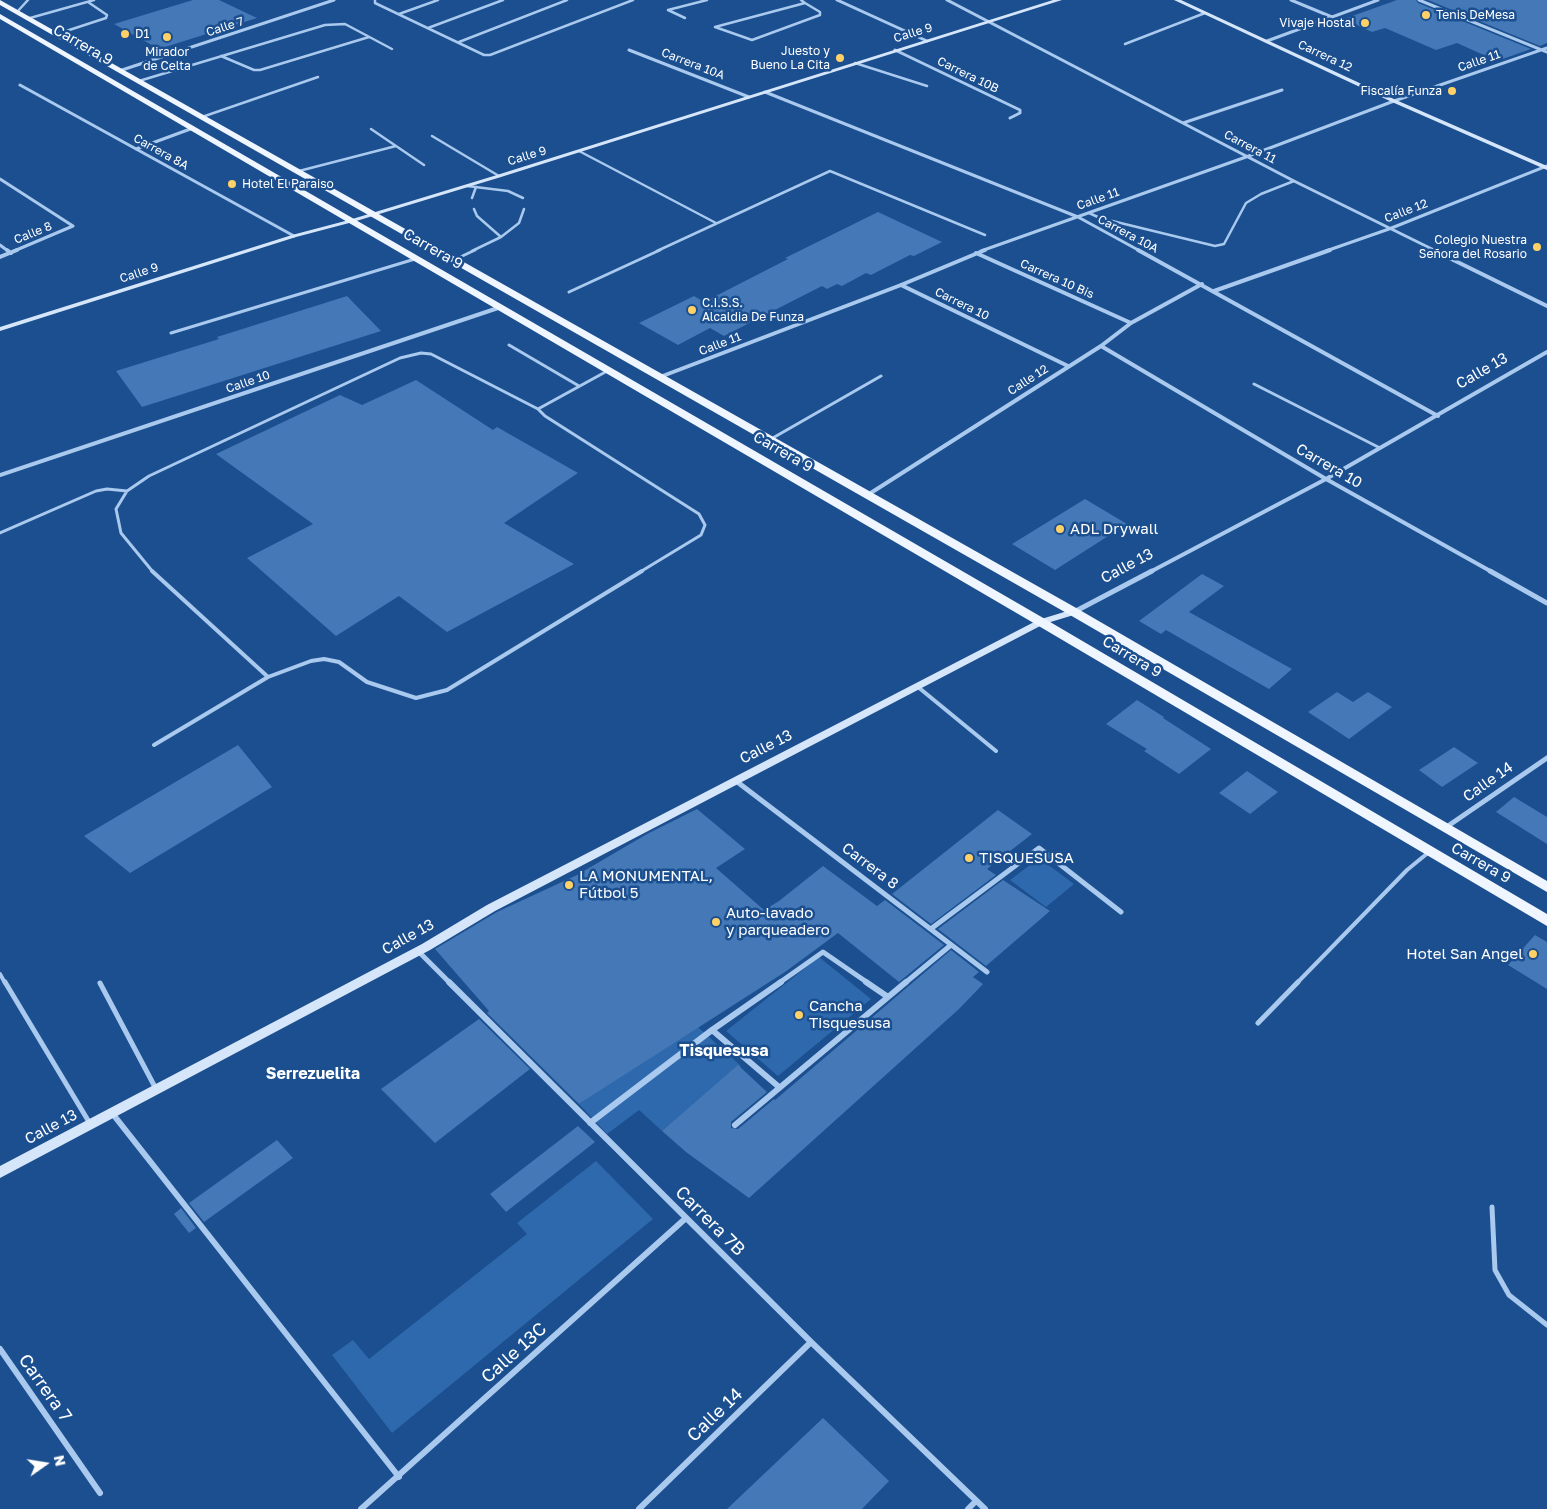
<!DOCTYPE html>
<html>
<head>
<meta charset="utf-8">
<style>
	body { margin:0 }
	#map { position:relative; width:1547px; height:1509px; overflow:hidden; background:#1b4f8f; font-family:"Golos Text",sans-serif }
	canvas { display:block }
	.north { position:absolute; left:20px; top:1439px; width:50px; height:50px; -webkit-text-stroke:4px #1b4f8f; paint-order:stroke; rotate:77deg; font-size:14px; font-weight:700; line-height:20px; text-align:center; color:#fff }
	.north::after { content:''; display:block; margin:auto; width:18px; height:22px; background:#fff; clip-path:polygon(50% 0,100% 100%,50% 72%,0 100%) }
</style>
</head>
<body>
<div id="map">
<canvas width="1547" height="1509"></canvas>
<div class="north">N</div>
</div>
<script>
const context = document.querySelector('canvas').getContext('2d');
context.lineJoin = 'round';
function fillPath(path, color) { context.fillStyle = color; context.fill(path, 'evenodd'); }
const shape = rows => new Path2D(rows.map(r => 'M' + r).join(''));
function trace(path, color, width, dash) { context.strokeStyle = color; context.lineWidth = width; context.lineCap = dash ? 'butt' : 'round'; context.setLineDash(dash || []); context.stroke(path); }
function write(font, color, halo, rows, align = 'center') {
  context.font = font + ' "Golos Text",sans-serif'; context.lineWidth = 5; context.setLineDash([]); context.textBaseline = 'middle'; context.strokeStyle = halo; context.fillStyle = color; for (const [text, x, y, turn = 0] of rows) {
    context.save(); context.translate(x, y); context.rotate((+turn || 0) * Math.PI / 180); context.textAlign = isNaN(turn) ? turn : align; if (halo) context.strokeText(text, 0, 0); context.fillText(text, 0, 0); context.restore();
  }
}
fillPath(shape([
	[1039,858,1074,884,1046,907,1010,880],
	[819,957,871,999,778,1076,726,1031],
	[698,1027,741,1066,662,1131,639,1110,607,1134,579,1104],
	[596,1161,653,1219,392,1433,332,1355,353,1340,369,1359,527,1234,517,1223]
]), '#2e69ad');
fillPath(shape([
	[193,0,219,0,257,18,159,49,114,24],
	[1397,0,1416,0,1418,3,1531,49,1497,61,1457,43,1436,50,1385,28,1372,32,1344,19],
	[1428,0,1547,0,1547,43,1540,46],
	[878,212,942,242,914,256,910,255,871,275,866,273,842,286,837,284,827,289,822,286,724,336,710,328,678,345,639,323,694,296,704,302,788,259,785,258],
	[347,296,381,331,142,407,116,371,219,339,217,337],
	[416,380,493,430,497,427,578,473,504,523,574,564,447,632,399,596,336,636,247,558,313,524,216,454,340,395,362,405],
	[1085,499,1127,524,1055,570,1012,544],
	[1202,574,1224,586,1189,612,1292,669,1269,689,1166,630,1161,634,1139,621],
	[1337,692,1353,702,1368,692,1392,707,1349,739,1308,712],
	[1137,700,1164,717,1163,718,1211,749,1179,774,1144,751,1147,749,1106,724],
	[238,745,272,787,130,873,84,836],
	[1454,747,1478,763,1442,787,1419,770],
	[1247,771,1278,792,1250,814,1219,793],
	[1514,797,1547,817,1547,844,1496,812],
	[697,809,745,849,716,868,764,910,779,901,823,866,877,906,885,900,944,945,899,982,838,933,785,972,579,1104,487,1013,489,1011,435,949,497,912,577,875,647,834],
	[998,810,1032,834,987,869,996,875,931,924,892,894],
	[1003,880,1050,911,986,966,938,929],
	[1535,935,1547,942,1547,989,1508,965],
	[951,950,979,972,973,977,983,984,959,1009,749,1198,686,1152,662,1131,738,1065,767,1092,731,1122,731,1128,738,1129,774,1099,775,1100],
	[479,1019,530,1069,435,1143,381,1089],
	[578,1126,595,1142,506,1212,490,1194],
	[277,1140,293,1158,204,1222,189,1203],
	[181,1208,196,1228,189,1233,174,1214],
	[823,1418,889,1481,862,1509,727,1509]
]), '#4478b7');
trace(shape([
	[375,0,375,3,484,55,490,55,633,0],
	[801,0,805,3],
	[805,3,820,12,820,15,752,40,715,27,805,3],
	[17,12,28,0],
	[399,14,438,0],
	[30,18,94,0],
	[685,18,668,10,707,0],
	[428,28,503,0],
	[57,34,106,18,107,15,88,2],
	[459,42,567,0],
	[1125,44,1205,13],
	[221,56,254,70,260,70,369,37],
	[855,63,927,86],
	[139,81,325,25,345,24,392,49],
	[202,117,318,77],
	[371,129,424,165],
	[432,136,499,176],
	[579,151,716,223],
	[299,171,396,146],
	[467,186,508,191,523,198],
	[472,198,476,187],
	[474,209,477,216,501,237],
	[1089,213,1100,218,1215,246,1224,244,1246,203,1261,194,1294,181],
	[472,251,501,237,519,223,524,209],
	[657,251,830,171,985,235]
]), '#a9c9ee', 2.5);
trace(shape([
	[454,260,475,250],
	[569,292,660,250],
	[171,333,415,259],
	[509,345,579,386],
	[1254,384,1380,448],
	[538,409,609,370],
	[771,439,881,376],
	[0,533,96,491,107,489,127,491],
	[153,572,121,533,116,509,127,491,149,476,400,358,421,353,431,354,538,409,545,416,699,514,705,525,701,535,640,572]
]), '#a9c9ee', 3);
trace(shape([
	[152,571,268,677],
	[268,677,311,661,324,659,339,662,367,682,416,698,447,690,642,571],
	[918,687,996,751],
	[154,745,268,677],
	[0,974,5,983],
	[1297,983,1407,870,1429,852]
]), '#a9c9ee', 4);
trace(shape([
	[5,982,89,1122],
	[100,983,156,1089],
	[1258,1023,1298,982],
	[1492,1207,1495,1270,1509,1295,1547,1325]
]), '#a9c9ee', 5);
trace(shape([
	[837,0,927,41],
	[947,0,1294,181,1436,251],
	[1291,0,1332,17],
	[1419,0,1547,52],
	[1267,41,1378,0],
	[629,50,749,97],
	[895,50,1020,110,1020,113,1010,118],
	[122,70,334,0],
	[20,85,294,236],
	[765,92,1078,217,1140,251],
	[1183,123,1282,90],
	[136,149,193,128],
	[0,179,73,226,14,251],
	[0,245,8,251],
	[981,251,1246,157,1394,101,1547,48],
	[1326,251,1389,229,1547,166]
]), '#a9c9ee', 3);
trace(shape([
	[7,250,11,253],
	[1138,250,1438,416],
	[1433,250,1547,306],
	[976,253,1131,323],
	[0,257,17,250],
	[901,285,1068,366],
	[1214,291,1330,250],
	[1101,346,1326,479,1492,572],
	[660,377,901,285,985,250],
	[0,475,501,307],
	[866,496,1101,346,1131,323,1202,284],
	[1150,572,1326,479,1547,352]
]), '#a9c9ee', 4);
trace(shape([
	[1490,571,1547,603],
	[1074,612,1152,571],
	[736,781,987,972],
	[1445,828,1547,758],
	[932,928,1039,848,1121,912],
	[418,951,450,983],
	[779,983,823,952,868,983],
	[905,983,951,945]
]), '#a9c9ee', 5);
trace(shape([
	[449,982,811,1342,985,1509],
	[866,982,888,997],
	[712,1030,779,1087],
	[112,1113,399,1477],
	[590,1123,712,1030,781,982],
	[735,1125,906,982],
	[0,1349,100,1493],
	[361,1509,686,1218],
	[639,1509,811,1342],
	[968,1509,976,1501]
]), '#a9c9ee', 6);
fillPath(shape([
	[1053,0,1062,0,501,177,353,222,296,237,0,331,0,327,292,235,349,220,497,175,1053,0],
	[1174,0,1181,0,1396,100,1547,166,1547,170,1392,102,1174,0],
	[1074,609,1077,610,1079,612,1077,614,1044,624,495,911,430,950,0,1178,0,1166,422,944,487,905,1038,620,1074,609]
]), '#d6e6fa');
fillPath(shape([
	[0,0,1078,609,1547,881,1547,892,1070,615,0,5,0,0],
	[0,14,1045,619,1547,914,1547,926,1037,625,0,19,0,14]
]), '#f0f6ff');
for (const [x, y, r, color] of [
	[1426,15,5,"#ffd166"],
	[1365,23,5,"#ffd166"],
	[125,34,5,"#ffd166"],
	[167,37,5,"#ffd166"],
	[840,58,5,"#ffd166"],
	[1452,91,5,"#ffd166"],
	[232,184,5,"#ffd166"],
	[1537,247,5,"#ffd166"],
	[692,310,5,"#ffd166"],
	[1060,529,5,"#ffd166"],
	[969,858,5,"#ffd166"],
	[569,885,5,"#ffd166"],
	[716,922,5,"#ffd166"],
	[1533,954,5,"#ffd166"],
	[799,1015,5,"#ffd166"]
]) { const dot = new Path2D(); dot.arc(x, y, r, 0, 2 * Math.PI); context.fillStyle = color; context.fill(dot); trace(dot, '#1b4f8f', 2); }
write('12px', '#fff', '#1b4f8f', [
	["Tenis DeMesa",1436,15],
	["Vivaje Hostal",1355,23,"right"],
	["D1",135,34],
	["Juesto y",830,51,"right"],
	["Bueno La Cita",830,65,"right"],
	["Mirador",167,52,"center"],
	["de Celta",167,66,"center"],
	["Fiscalía Funza",1442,91,"right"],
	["Hotel El Paraiso",242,184],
	["Colegio Nuestra",1527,240,"right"],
	["Señora del Rosario",1527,254,"right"],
	["C.I.S.S.",702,303],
	["Alcaldia De Funza",702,317]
], 'left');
write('12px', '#fff', '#1b4f8f', [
	["Calle 7",225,27,-18],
	["Calle 9",913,33,-17],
	["Carrera 12",1325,56,25],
	["Calle 11",1479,61,-19],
	["Carrera 10A",693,64,21],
	["Carrera 10B",968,75,26],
	["Carrera 11",1250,147,28],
	["Carrera 8A",161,152,29],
	["Calle 9",527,156,-17],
	["Calle 11",1098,199,-20],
	["Calle 12",1406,211,-21],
	["Calle 8",33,233,-22],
	["Carrera 10A",1128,234,28],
	["Calle 9",139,273,-18],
	["Carrera 10 Bis",1057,279,24],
	["Carrera 10",962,304,26],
	["Calle 11",720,344,-21],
	["Calle 12",1028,380,-33],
	["Calle 10",248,382,-19]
]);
write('15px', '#fff', '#1b4f8f', [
	["Carrera 9",83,45,30],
	["Carrera 9",433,249,30],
	["Calle 13",1482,371,-30],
	["Carrera 9",783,452,30],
	["Carrera 10",1329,466,30],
	["Calle 13",1127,566,-28],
	["Carrera 9",1132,657,31],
	["Calle 13",766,747,-27],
	["Calle 14",1488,782,-35],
	["Carrera 9",1481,863,30],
	["Carrera 8",870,866,37],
	["Calle 13",408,937,-29],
	["Calle 13",51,1127,-28]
]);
write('15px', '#fff', '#1b4f8f', [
	["ADL Drywall",1070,529],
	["TISQUESUSA",979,858],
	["LA MONUMENTAL,",579,876],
	["Fútbol 5",579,893],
	["Auto-lavado",726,913],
	["y parqueadero",726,930],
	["Hotel San Angel",1523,954,"right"],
	["Cancha",809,1006],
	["Tisquesusa",809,1023]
], 'left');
write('bold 16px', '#fff', '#1b4f8f', [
	["Tisquesusa",724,1051],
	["Serrezuelita",313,1074]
]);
write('18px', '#fff', '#1b4f8f', [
	["Carrera 7B",710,1221,45],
	["Calle 13C",514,1353,-42],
	["Carrera 7",45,1388,55],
	["Calle 14",715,1415,-44]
]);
</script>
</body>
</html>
